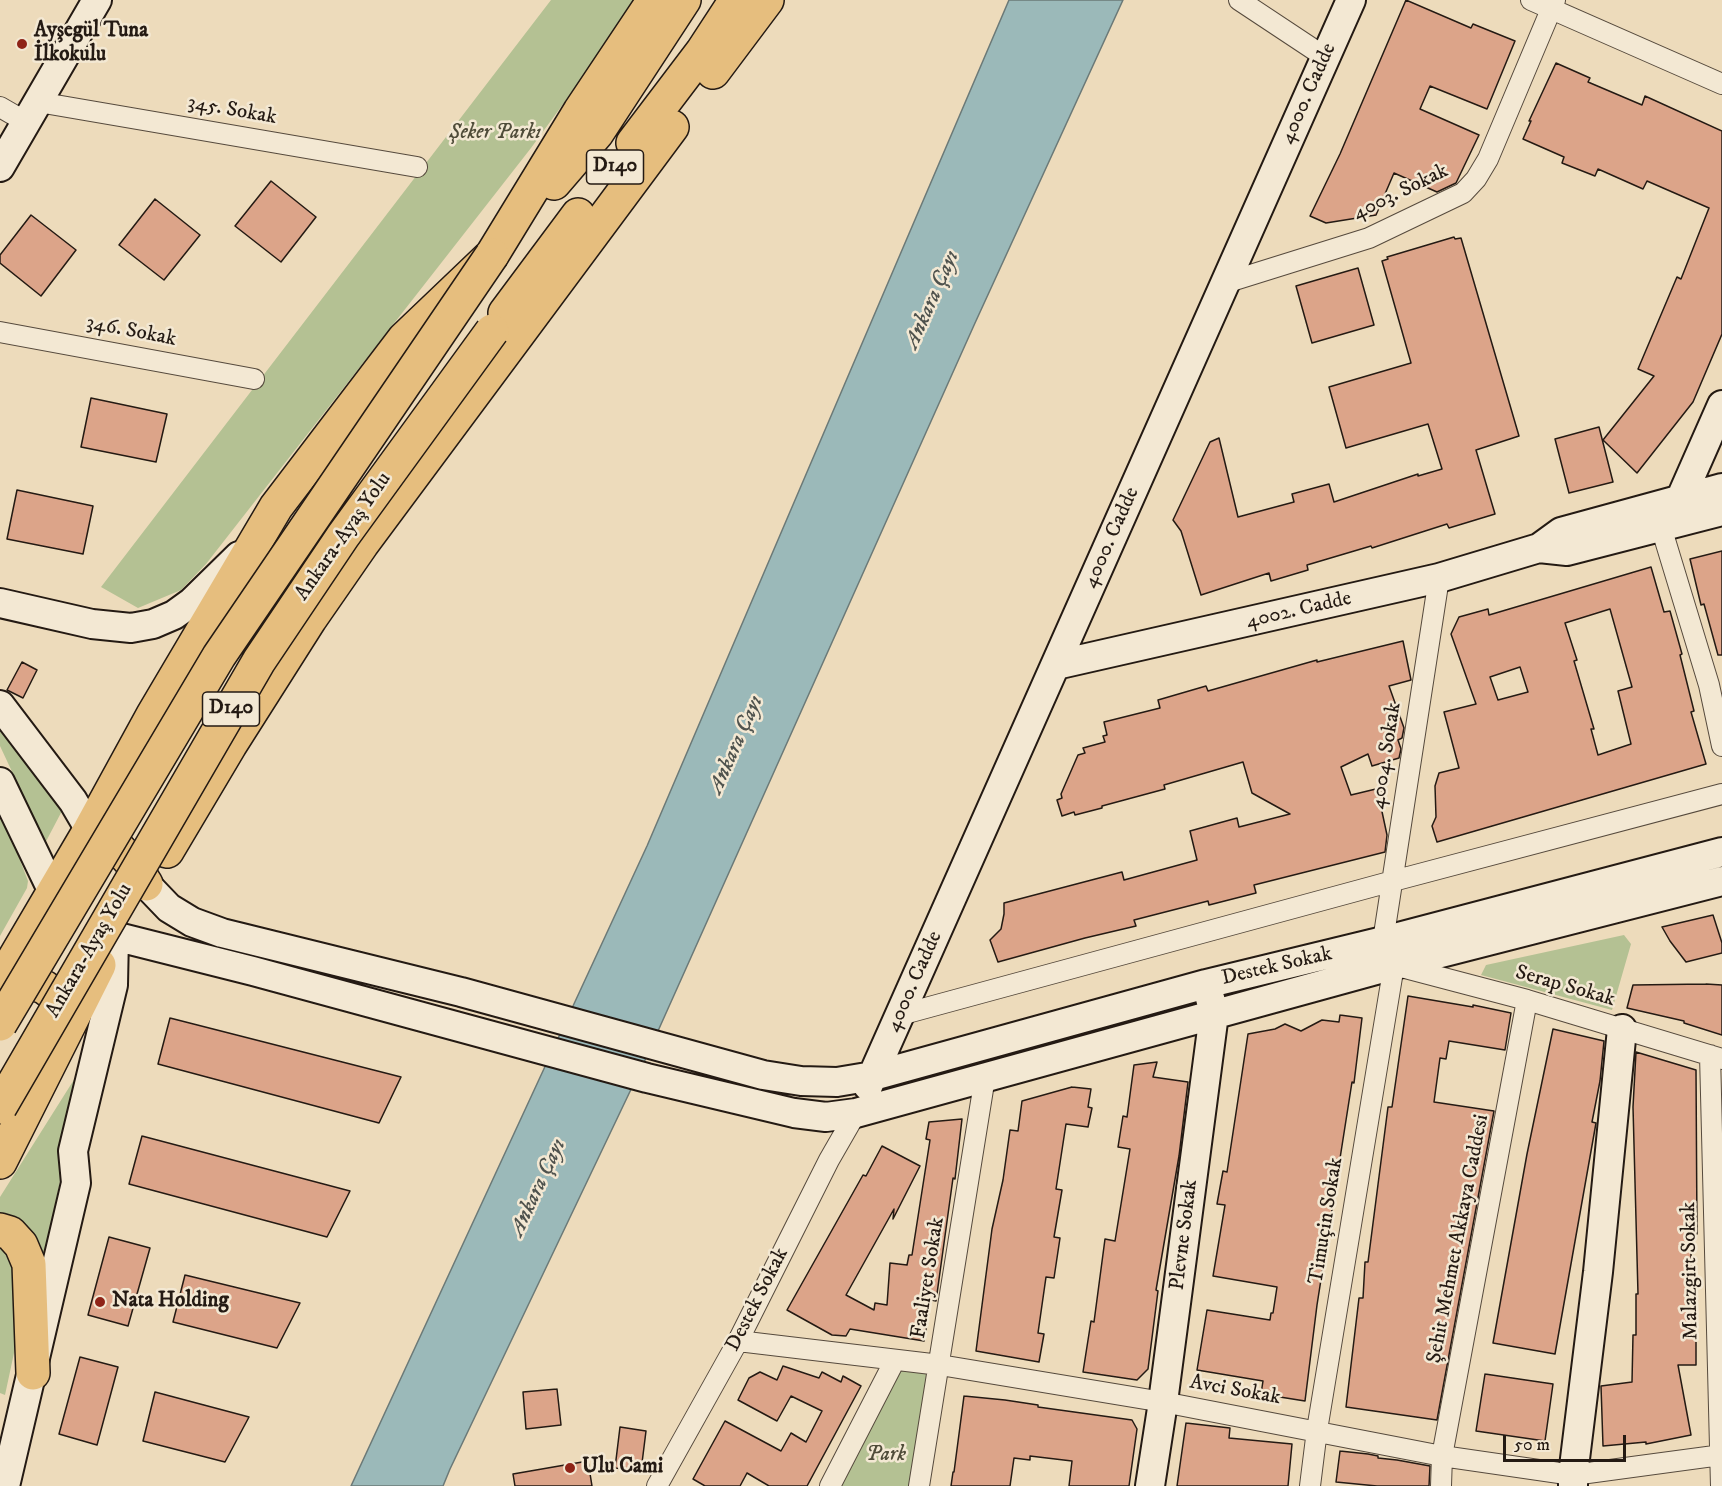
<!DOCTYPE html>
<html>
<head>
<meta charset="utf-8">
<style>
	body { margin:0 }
	#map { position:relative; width:1722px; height:1486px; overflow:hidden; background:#eddbbb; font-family:"IM FELL DW Pica",serif }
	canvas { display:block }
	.scale { position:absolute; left:1503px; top:1435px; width:123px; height:27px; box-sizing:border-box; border:3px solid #241a13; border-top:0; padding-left:8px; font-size:18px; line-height:21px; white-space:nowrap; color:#241a13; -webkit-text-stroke:4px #f3e8d3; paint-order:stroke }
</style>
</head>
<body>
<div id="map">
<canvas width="1722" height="1486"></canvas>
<div class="scale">50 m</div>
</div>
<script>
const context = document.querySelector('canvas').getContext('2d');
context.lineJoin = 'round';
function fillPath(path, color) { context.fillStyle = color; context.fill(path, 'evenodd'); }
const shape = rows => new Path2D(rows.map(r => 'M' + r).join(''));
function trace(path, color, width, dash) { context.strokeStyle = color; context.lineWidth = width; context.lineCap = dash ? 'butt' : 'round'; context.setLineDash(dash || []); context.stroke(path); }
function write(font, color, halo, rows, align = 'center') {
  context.font = font + ' "IM FELL DW Pica",serif'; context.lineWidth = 5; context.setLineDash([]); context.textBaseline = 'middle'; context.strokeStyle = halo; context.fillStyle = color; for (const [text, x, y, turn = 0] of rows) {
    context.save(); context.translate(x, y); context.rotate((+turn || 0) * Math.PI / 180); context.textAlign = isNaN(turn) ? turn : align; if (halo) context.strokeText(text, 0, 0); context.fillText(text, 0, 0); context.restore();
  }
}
fillPath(shape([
	[551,0,639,0,531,148,206,564,181,590,138,608,101,587],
	[0,726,63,809,42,849,23,795,0,746],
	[0,808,28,881,27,888,0,936],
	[1624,935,1631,944,1612,1010,1481,975,1486,965],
	[87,1059,41,1268,0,1218,0,1197],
	[0,1238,14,1250,20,1299,14,1353,5,1395,0,1393],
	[904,1361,939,1367,910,1486,835,1486]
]), '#b4c193');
const water = shape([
	[1009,0,1123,0,975,323,645,1060,450,1469,443,1486,351,1486,647,846,1009,0]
]);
fillPath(water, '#9bb9b9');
trace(water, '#6b7977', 1.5);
const building = shape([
	[1406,0,1471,28,1473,24,1515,41,1487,109,1430,86,1420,109,1479,135,1456,183,1437,192,1394,173,1376,215,1326,223,1310,216,1340,154,1406,0],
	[1556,63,1590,78,1588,82,1642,105,1645,96,1722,131,1722,334,1693,402,1637,473,1603,440,1654,376,1638,369,1677,277,1681,279,1709,208,1647,181,1643,189,1598,169,1595,176,1562,163,1564,157,1523,139,1531,121,1529,121,1556,63],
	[271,181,316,217,281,262,235,226,271,181],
	[155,199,200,235,164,280,119,245,155,199],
	[31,215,76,250,41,296,0,263,0,255,31,215],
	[1454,237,1455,239,1461,238,1519,436,1476,450,1495,514,1449,528,1447,524,1372,548,1371,546,1307,565,1308,570,1271,581,1269,573,1201,595,1181,531,1173,520,1210,442,1219,438,1238,517,1294,502,1292,494,1329,484,1334,502,1418,474,1418,476,1442,469,1428,424,1346,448,1329,387,1411,363,1382,261,1388,259,1387,257,1454,237],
	[1358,268,1374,325,1312,343,1296,286,1358,268],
	[91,398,167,414,156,462,81,447,91,398],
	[1599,427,1613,482,1569,493,1555,439,1599,427],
	[17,490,93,506,83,554,7,539,17,490],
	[1722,551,1722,655,1718,655,1704,604,1701,605,1690,559,1722,551],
	[1651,567,1664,612,1670,611,1682,654,1680,655,1694,711,1691,712,1706,764,1437,842,1432,826,1436,817,1435,786,1439,773,1459,768,1444,712,1476,704,1451,634,1459,617,1488,609,1489,615,1651,567],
	[1610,609,1632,687,1618,691,1631,744,1598,755,1591,729,1594,729,1574,661,1577,660,1565,623,1610,609],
	[1520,667,1528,692,1498,700,1490,677,1520,667],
	[1403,641,1411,680,1389,686,1404,728,1402,738,1398,740,1401,749,1399,758,1372,766,1368,754,1341,767,1351,795,1380,788,1385,806,1381,807,1387,835,1385,852,1254,885,1256,893,1209,905,1208,901,1134,920,1136,926,1085,938,998,962,990,940,1001,929,1004,914,1004,903,1122,872,1124,880,1197,860,1190,831,1237,818,1239,827,1290,814,1252,793,1243,762,1164,785,1165,789,1102,806,1102,808,1075,815,1074,812,1062,816,1057,800,1062,798,1061,794,1078,755,1085,753,1083,748,1105,742,1103,736,1107,735,1104,722,1160,708,1158,700,1206,686,1208,691,1317,660,1317,662,1403,641],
	[22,662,37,670,23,698,7,690,22,662],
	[1713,915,1722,943,1722,953,1686,962,1670,941,1662,927,1713,915],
	[1706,984,1722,985,1722,1035,1684,1023,1684,1021,1627,1008,1633,985,1706,984],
	[1408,996,1473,1007,1473,1005,1511,1013,1505,1050,1449,1041,1446,1059,1440,1058,1434,1102,1494,1111,1437,1420,1346,1407,1359,1298,1363,1298,1365,1262,1368,1262,1388,1107,1392,1107,1408,996],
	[1340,1015,1362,1018,1354,1083,1352,1082,1317,1305,1305,1401,1261,1394,1263,1381,1197,1370,1207,1310,1270,1320,1271,1313,1273,1313,1277,1287,1213,1276,1225,1205,1217,1204,1223,1171,1227,1172,1248,1034,1275,1029,1285,1024,1301,1031,1322,1020,1339,1022,1340,1015],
	[170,1018,401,1077,379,1123,158,1064,170,1018],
	[1553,1029,1604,1041,1600,1081,1592,1122,1596,1123,1555,1354,1493,1343,1527,1154,1553,1029],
	[1636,1052,1696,1070,1697,1234,1691,1234,1691,1295,1696,1295,1696,1365,1678,1365,1691,1435,1646,1444,1646,1442,1603,1446,1601,1386,1632,1382,1633,1335,1636,1335,1636,1294,1638,1294,1633,1107,1636,1052],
	[1157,1062,1153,1077,1188,1082,1179,1156,1156,1290,1158,1291,1148,1369,1137,1380,1083,1372,1091,1321,1094,1322,1105,1239,1115,1241,1130,1149,1118,1147,1123,1116,1127,1117,1134,1065,1157,1062],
	[1072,1087,1091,1089,1088,1107,1092,1108,1088,1127,1066,1124,1056,1189,1062,1190,1054,1237,1060,1238,1054,1278,1046,1277,1038,1333,1044,1334,1039,1362,976,1351,992,1229,1003,1180,1010,1130,1018,1131,1022,1101,1072,1087],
	[962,1119,955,1179,953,1178,936,1301,931,1300,924,1341,850,1329,846,1336,832,1335,787,1310,863,1175,866,1176,882,1146,920,1166,893,1219,894,1209,846,1295,874,1310,875,1303,887,1305,890,1263,907,1265,909,1255,912,1255,930,1140,926,1139,929,1122,962,1119],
	[142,1136,350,1191,327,1237,129,1184,142,1136],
	[109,1237,150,1248,128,1326,88,1315,109,1237],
	[185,1275,300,1303,277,1348,173,1322,185,1275],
	[80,1357,118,1367,97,1445,59,1434,80,1357],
	[783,1366,819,1378,822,1372,841,1382,843,1376,861,1386,807,1486,769,1486,747,1473,740,1486,705,1486,693,1479,725,1421,781,1451,791,1433,806,1442,822,1411,791,1396,777,1421,738,1400,749,1378,760,1372,777,1380,783,1366],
	[1485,1374,1553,1384,1545,1441,1476,1431,1485,1374],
	[557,1389,561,1425,526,1429,523,1392,557,1389],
	[155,1392,249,1417,225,1462,143,1441,155,1392],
	[964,1396,1005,1400,1038,1405,1038,1407,1132,1420,1137,1429,1129,1486,1069,1486,1072,1461,1030,1456,1030,1460,1014,1458,1010,1486,951,1486,953,1472,954,1472,964,1396],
	[1186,1423,1230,1428,1229,1438,1292,1444,1288,1486,1177,1486,1186,1423],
	[620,1427,646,1431,641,1471,615,1468,620,1427],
	[1340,1451,1368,1454,1378,1456,1378,1458,1397,1460,1430,1466,1429,1486,1377,1486,1336,1482,1340,1451],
	[588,1461,592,1486,515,1486,513,1474,588,1461]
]);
fillPath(building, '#dca489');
trace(building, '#241a13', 1.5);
const street = shape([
	[1239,0,1325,57],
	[1531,0,1722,84],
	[38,102,417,167],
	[0,107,26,122],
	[1225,283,1369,238,1463,193,1476,179,1488,159,1555,0],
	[0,332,254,379],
	[1661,527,1709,685,1722,746],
	[1383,941,1439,578],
	[900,1015,1393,881,1722,794],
	[1710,1055,1721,1486],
	[738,1341,940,1365,1163,1402,1442,1456,1573,1475,1722,1455],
	[657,1486,738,1341,829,1160,856,1113],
	[830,1486,895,1360],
	[919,1486,985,1077],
	[1310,1486,1317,1430,1394,965,1527,1000,1722,1059],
	[1441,1486,1442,1456,1527,1000]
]);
const secondary = shape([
	[0,167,97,0],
	[1683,514,1680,500,1722,405],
	[1539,548,1567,551,1722,511],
	[0,603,92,624,131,628,153,624,174,615,192,602,239,556],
	[1056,665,1439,578,1539,548,1561,532,1722,488],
	[0,705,73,801,90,830],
	[0,782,53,892],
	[146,884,169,908,192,922,222,933,461,992,763,1075,801,1081,837,1082,873,1076,1206,984,1383,941,1722,852],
	[114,936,253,971,647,1078,794,1113,826,1117,856,1113,1394,965,1722,881],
	[868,1086,1351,0],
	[5,1486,76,1183,73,1151,113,985,114,936],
	[1150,1486,1163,1402,1214,1014,1210,998],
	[1573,1486,1573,1475,1598,1272,1622,1029]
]);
const highway = shape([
	[713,72,767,0],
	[633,143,702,52,736,0],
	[554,183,597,133,684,0],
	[505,313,578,215],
	[90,830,119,849,134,865,146,884],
	[167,851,230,745,310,619,362,544,672,127],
	[0,983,90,830,153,715,276,507,404,339,492,255,580,111,654,0],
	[1,993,15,984,35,984,44,987,52,993,64,1009,65,1020,62,1030],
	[0,1162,99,965],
	[0,1230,10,1233,21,1245,29,1264,33,1373]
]);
trace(street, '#564a3d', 22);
trace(secondary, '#241a13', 32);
trace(highway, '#241a13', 36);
trace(street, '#f3e8d3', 20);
trace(secondary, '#f3e8d3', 28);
trace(highway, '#e6be7e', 33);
const highwayBridge = shape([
	[0,1024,219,656,492,255],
	[0,1107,259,661,343,536,492,331]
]);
trace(highwayBridge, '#241a13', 36, []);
trace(highwayBridge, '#e6be7e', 33);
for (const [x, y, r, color] of [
	[22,44,6,"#8f2418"],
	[100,1302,6,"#8f2418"],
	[570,1468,6,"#8f2418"]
]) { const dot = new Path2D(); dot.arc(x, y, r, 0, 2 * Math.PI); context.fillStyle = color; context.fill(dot); trace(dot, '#f3e8d3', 2); }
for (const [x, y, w] of [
	[615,167,57],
	[231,709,57]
]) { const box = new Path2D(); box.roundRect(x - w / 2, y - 17, w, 34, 4.5); context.fillStyle = '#f3e8d3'; context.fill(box); trace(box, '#241a13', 1.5); }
write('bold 20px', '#241a13', null, [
	["D140",615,167],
	["D140",231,709]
]);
write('bold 21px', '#241a13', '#f3e8d3', [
	["Ayşegül Tuna",34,32],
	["İlkokulu",34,56],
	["Nata Holding",112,1302],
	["Ulu Cami",582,1468]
], 'left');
write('21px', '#241a13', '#f3e8d3', [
	["4000. Cadde",1309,94,-66],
	["345. Sokak",232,111,10],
	["4003. Sokak",1401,193,-26],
	["346. Sokak",131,332,11],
	["Ankara-Ayaş Yolu",344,537,-55],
	["4000. Cadde",1112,538,-66],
	["4002. Cadde",1299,611,-13],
	["4004. Sokak",1387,756,-81],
	["Ankara-Ayaş Yolu",90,951,-60],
	["Destek Sokak",1277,967,-13],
	["4000. Cadde",915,982,-66],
	["Serap Sokak",1565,987,16],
	["Timuçin Sokak",1327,1221,-81],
	["Plevne Sokak",1185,1235,-83],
	["Şehit Mehmet Akkaya Caddesi",1459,1239,-79],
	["Malazgirt Sokak",1691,1271,-91],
	["Faaliyet Sokak",929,1278,-81],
	["Destek Sokak",758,1300,-63],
	["Avci Sokak",1235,1391,10]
]);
write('italic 21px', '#4f4c39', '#f3e8d3', [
	["Şeker Parkı",495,134],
	["Park",886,1456]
]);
write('italic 22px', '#4e524d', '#f3e8d3', [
	["Ankara Çayı",933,300,-66],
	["Ankara Çayı",737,745,-66],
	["Ankara Çayı",539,1188,-65]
]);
</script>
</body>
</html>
